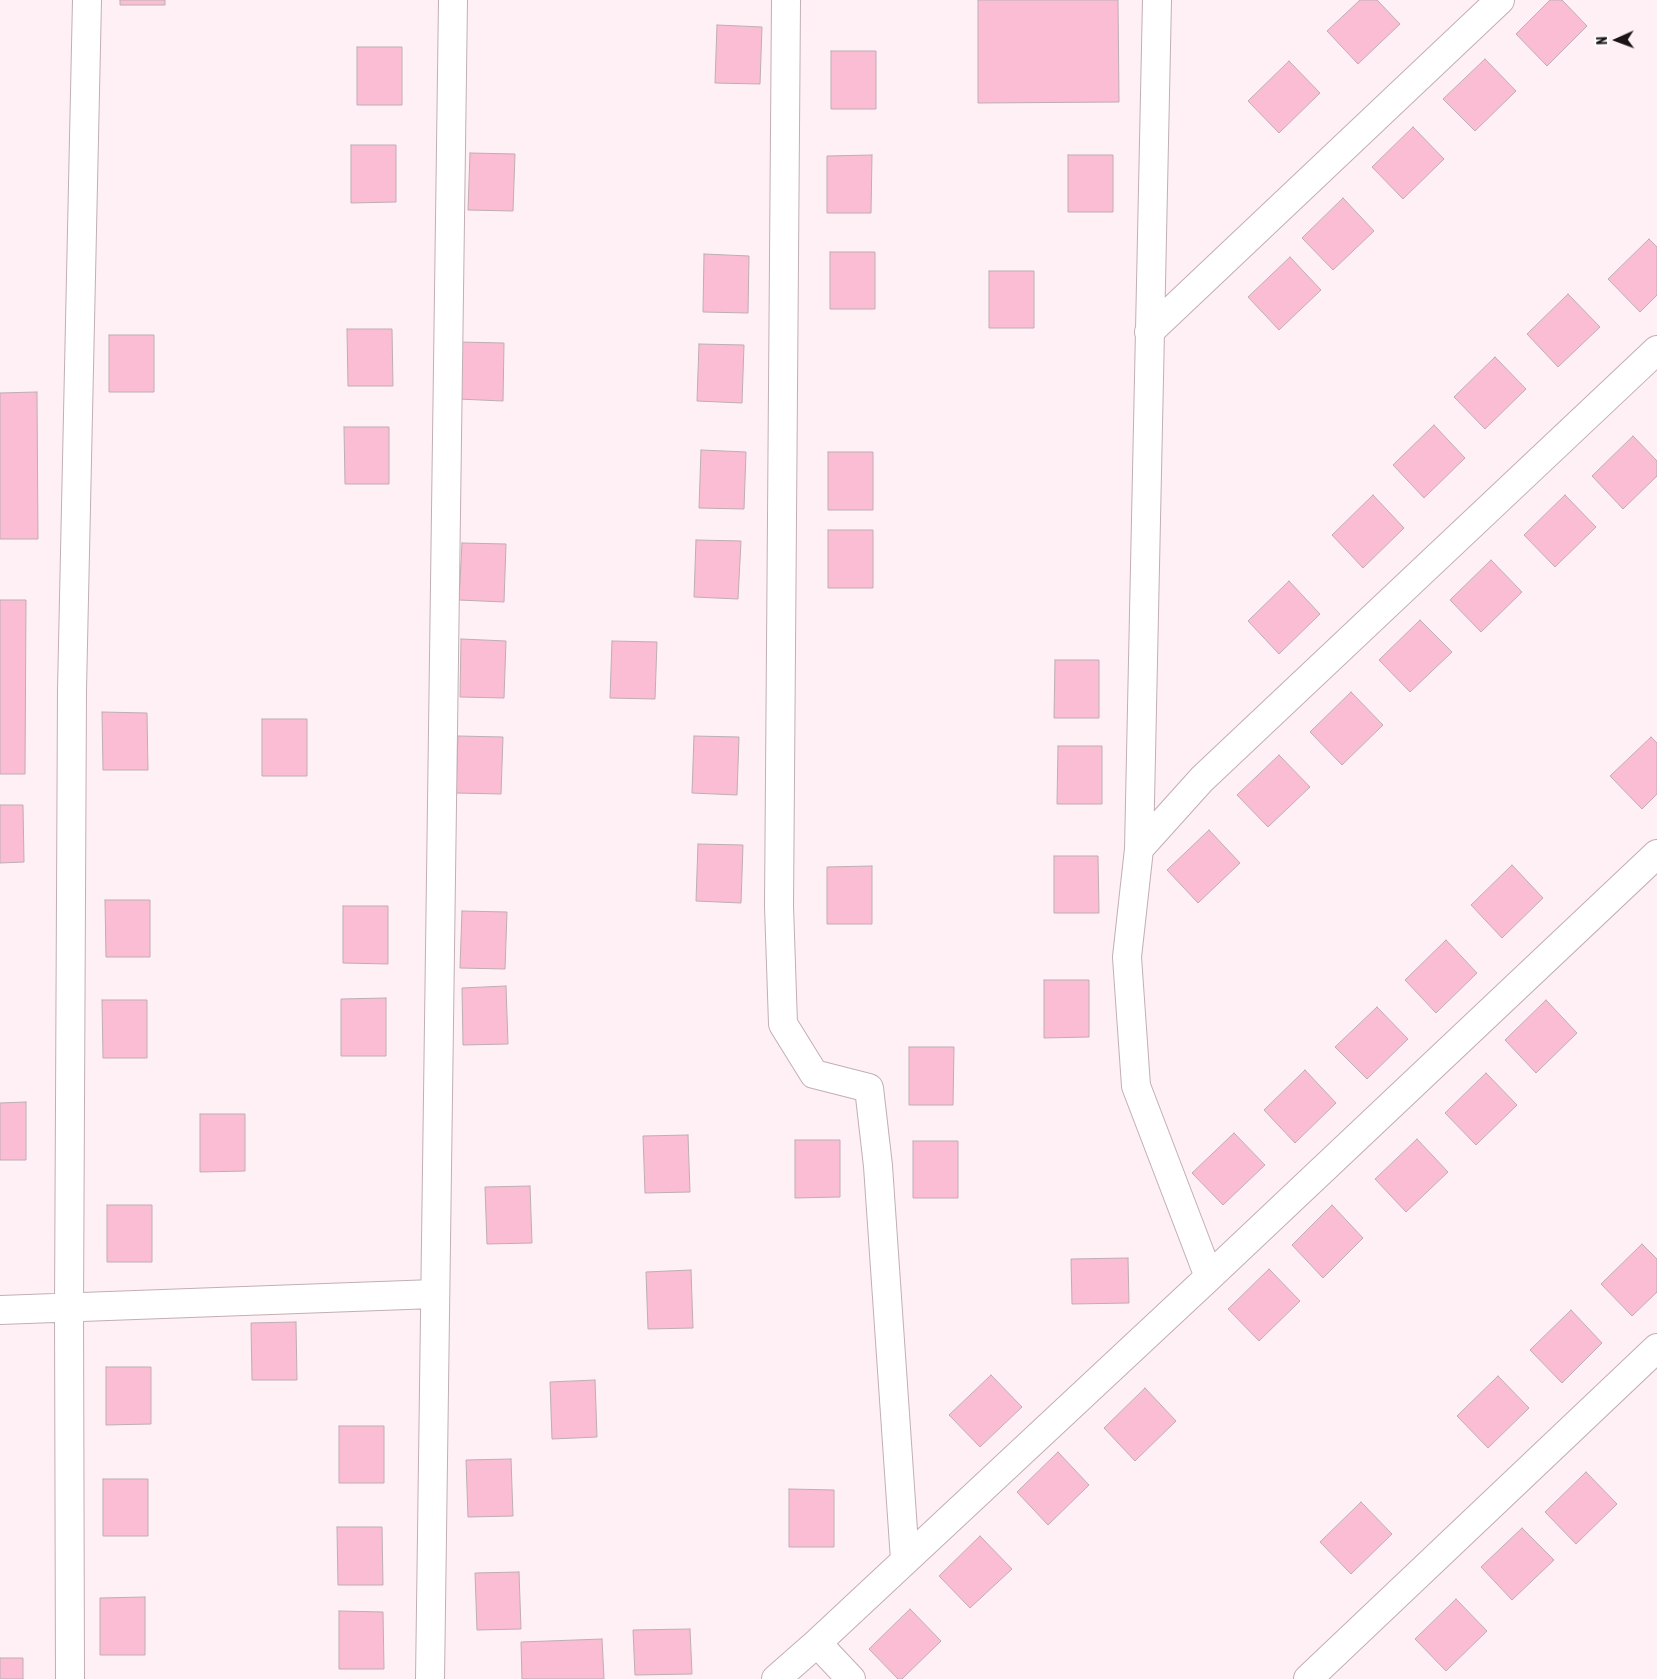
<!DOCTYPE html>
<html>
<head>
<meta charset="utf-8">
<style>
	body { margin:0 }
	#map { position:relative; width:1657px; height:1679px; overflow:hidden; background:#fff0f5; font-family:"Asap Condensed",sans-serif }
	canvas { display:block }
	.north { position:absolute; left:1592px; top:15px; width:50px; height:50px; -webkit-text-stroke:4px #fff; paint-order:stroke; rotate:268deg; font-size:14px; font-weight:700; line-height:20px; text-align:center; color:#1b1416 }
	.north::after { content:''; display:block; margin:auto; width:18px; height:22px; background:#1b1416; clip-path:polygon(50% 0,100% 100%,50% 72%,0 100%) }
</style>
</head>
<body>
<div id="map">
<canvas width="1657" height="1679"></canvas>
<div class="north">N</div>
</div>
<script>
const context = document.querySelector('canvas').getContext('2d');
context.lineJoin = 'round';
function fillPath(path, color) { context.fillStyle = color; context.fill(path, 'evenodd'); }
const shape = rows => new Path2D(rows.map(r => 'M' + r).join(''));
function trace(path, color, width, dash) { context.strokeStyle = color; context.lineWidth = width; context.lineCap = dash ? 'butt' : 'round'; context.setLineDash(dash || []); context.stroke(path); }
const building = shape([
	[120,0,165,0,165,5,120,5,120,0],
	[978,0,1118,0,1119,102,978,103,978,0],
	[1360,0,1377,0,1400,24,1358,64,1327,31,1360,0],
	[1550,0,1562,0,1587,26,1547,66,1516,34,1550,0],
	[717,25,762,27,760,84,715,83,717,25],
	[357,47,402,47,402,105,357,105,357,47],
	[831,51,876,51,876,109,831,109,831,51],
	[1485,59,1516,91,1475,131,1443,99,1485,59],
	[1289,61,1320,93,1279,133,1248,101,1289,61],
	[1413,127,1444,159,1403,199,1372,167,1413,127],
	[351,145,396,145,396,202,351,203,351,145],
	[470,153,515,154,513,211,468,210,470,153],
	[872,155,871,213,827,213,827,156,872,155],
	[1068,155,1113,155,1113,212,1068,212,1068,155],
	[1343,198,1374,231,1333,270,1302,238,1343,198],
	[1649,239,1657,247,1657,295,1640,312,1608,279,1649,239],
	[830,252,875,252,875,309,830,309,830,252],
	[704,254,749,256,748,313,703,312,704,254],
	[1290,257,1321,290,1279,330,1248,297,1290,257],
	[989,271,1034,271,1034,328,989,328,989,271],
	[1568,294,1600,327,1558,367,1527,334,1568,294],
	[347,329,392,329,393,386,348,386,347,329],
	[109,335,154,335,154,392,109,392,109,335],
	[459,342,504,343,503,401,458,399,459,342],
	[699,344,744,345,742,403,697,401,699,344],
	[1495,357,1526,389,1485,429,1454,397,1495,357],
	[37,392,38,539,0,539,0,393,37,392],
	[1434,425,1465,458,1424,498,1393,465,1434,425],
	[344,427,389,427,389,484,345,484,344,427],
	[1633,436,1657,461,1657,476,1623,509,1592,476,1633,436],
	[701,450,746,452,744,509,699,508,701,450],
	[828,452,873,452,873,510,828,510,828,452],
	[1373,495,1404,528,1363,568,1332,535,1373,495],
	[1565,495,1596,527,1555,567,1524,535,1565,495],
	[828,530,873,530,873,588,828,588,828,530],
	[696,540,741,541,738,599,694,597,696,540],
	[462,543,506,544,504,602,459,600,462,543],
	[1491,560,1522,592,1481,632,1450,600,1491,560],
	[1289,581,1320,614,1279,654,1248,621,1289,581],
	[0,600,26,600,25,774,0,774,0,600],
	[1420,620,1452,652,1410,692,1379,660,1420,620],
	[461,639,506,641,504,698,460,697,461,639],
	[612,641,657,642,655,699,610,698,612,641],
	[1055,660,1099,660,1099,718,1054,718,1055,660],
	[1351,692,1383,725,1342,765,1310,732,1351,692],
	[102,712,147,713,148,770,103,770,102,712],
	[262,719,307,719,307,776,262,776,262,719],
	[458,736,503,737,501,794,456,793,458,736],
	[694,736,739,737,737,795,692,793,694,736],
	[1651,737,1657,743,1657,794,1642,809,1610,776,1651,737],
	[1058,746,1102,746,1102,804,1057,804,1058,746],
	[1279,755,1310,787,1268,827,1237,795,1279,755],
	[0,805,23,805,24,862,0,863,0,805],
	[1209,830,1240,863,1198,903,1167,870,1209,830],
	[698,844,743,845,741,903,696,901,698,844],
	[1054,856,1098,856,1099,913,1054,913,1054,856],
	[1512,865,1543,898,1502,938,1471,905,1512,865],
	[872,866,872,924,827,924,827,867,872,866],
	[105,900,150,900,150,957,106,957,105,900],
	[343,906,388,906,388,964,343,963,343,906],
	[462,911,507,912,505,969,460,968,462,911],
	[1446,940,1477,973,1436,1013,1405,980,1446,940],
	[1044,980,1089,980,1089,1037,1044,1038,1044,980],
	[506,986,508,1044,463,1045,462,988,506,986],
	[386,998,386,1056,341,1056,341,999,386,998],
	[102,1000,147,1000,147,1058,103,1058,102,1000],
	[1546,1000,1577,1033,1536,1073,1505,1040,1546,1000],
	[1377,1007,1408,1039,1367,1079,1335,1047,1377,1007],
	[909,1047,954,1047,953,1105,909,1105,909,1047],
	[1305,1070,1336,1103,1295,1143,1264,1110,1305,1070],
	[1486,1073,1517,1105,1476,1145,1445,1113,1486,1073],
	[26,1102,26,1160,0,1160,0,1103,26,1102],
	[200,1114,245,1114,245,1171,200,1172,200,1114],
	[1234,1133,1265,1165,1223,1205,1192,1173,1234,1133],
	[688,1135,690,1192,645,1193,643,1136,688,1135],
	[1417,1139,1448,1172,1406,1212,1375,1179,1417,1139],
	[795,1140,840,1140,840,1197,795,1198,795,1140],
	[913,1141,958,1141,958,1198,913,1198,913,1141],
	[530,1186,532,1243,487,1244,485,1187,530,1186],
	[107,1205,152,1205,152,1262,107,1262,107,1205],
	[1332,1205,1363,1238,1323,1278,1292,1245,1332,1205],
	[1642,1244,1657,1259,1657,1292,1632,1316,1601,1284,1642,1244],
	[1128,1258,1129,1303,1072,1304,1071,1259,1128,1258],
	[1269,1269,1300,1301,1259,1341,1228,1309,1269,1269],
	[691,1270,693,1328,648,1329,646,1272,691,1270],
	[1571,1310,1602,1343,1562,1383,1530,1350,1571,1310],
	[296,1322,297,1380,252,1380,251,1323,296,1322],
	[106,1367,151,1367,151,1424,106,1425,106,1367],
	[991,1375,1022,1407,980,1447,949,1415,991,1375],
	[1498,1376,1529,1408,1488,1448,1457,1416,1498,1376],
	[595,1380,597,1437,552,1439,550,1382,595,1380],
	[1145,1388,1176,1421,1135,1461,1104,1428,1145,1388],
	[339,1426,384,1426,384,1483,339,1483,339,1426],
	[1058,1452,1089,1485,1048,1525,1017,1492,1058,1452],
	[511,1459,513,1516,468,1517,466,1460,511,1459],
	[1586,1472,1617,1504,1576,1544,1545,1512,1586,1472],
	[103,1479,148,1479,148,1536,103,1536,103,1479],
	[789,1489,834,1490,834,1547,789,1547,789,1489],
	[1361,1502,1392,1534,1351,1574,1320,1542,1361,1502],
	[337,1527,382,1527,383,1585,338,1585,337,1527],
	[1522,1528,1554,1560,1512,1600,1481,1567,1522,1528],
	[980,1536,1012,1569,970,1608,939,1576,980,1536],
	[519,1572,521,1629,477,1630,475,1573,519,1572],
	[145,1597,145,1655,100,1655,100,1598,145,1597],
	[1456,1599,1487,1631,1446,1671,1415,1639,1456,1599],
	[910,1609,941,1641,902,1679,898,1679,869,1649,910,1609],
	[339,1611,383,1612,384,1669,339,1669,339,1611],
	[690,1629,692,1674,635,1675,633,1630,690,1629],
	[602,1639,604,1679,522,1679,521,1642,602,1639],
	[0,1658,23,1658,23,1679,0,1679,0,1658]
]);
fillPath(building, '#fbbdd3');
trace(building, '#bfadb3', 1);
const minor = shape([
	[786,0,779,906,783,1024,814,1074,869,1088,878,1166,905,1560],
	[1149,332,1500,0],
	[1139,849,1157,0],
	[1209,1277,1136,1086,1127,957,1139,849,1202,779,1657,350],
	[0,1310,434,1294],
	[817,1643,851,1679],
	[70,1679,69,1308,72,690,87,0],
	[430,1679,453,0],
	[776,1679,817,1643,1209,1277,1657,854],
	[1308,1679,1657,1348]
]);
trace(minor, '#c1afb5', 30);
trace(minor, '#fff', 28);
</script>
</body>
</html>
